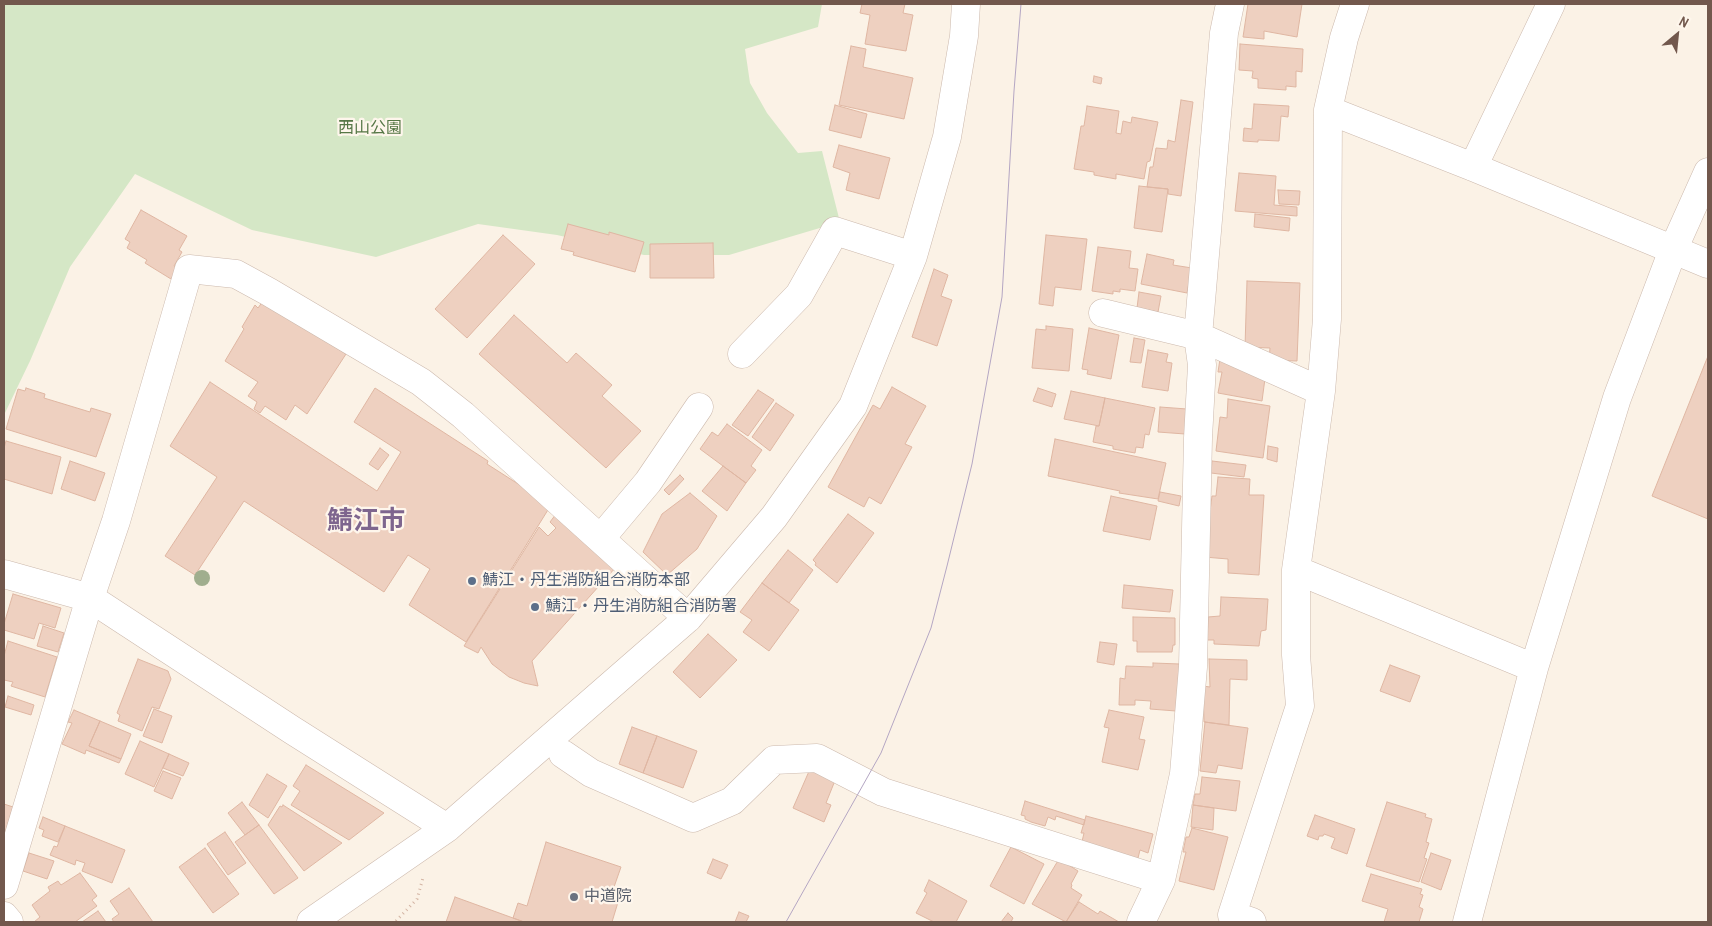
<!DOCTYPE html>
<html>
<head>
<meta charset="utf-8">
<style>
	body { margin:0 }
	#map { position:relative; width:1712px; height:926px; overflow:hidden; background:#fbf2e6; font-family:"Archivo Narrow",sans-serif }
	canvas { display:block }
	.frame { position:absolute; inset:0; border:5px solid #72584d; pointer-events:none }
	.north { position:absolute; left:1652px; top:10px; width:50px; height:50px; -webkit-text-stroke:4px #fef6ec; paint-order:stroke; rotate:28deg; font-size:14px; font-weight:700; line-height:20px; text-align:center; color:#72584d }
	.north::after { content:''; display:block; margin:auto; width:18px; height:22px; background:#72584d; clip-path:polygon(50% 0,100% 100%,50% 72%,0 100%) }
</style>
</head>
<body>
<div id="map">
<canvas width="1712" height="926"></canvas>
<div class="frame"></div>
<div class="north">N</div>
</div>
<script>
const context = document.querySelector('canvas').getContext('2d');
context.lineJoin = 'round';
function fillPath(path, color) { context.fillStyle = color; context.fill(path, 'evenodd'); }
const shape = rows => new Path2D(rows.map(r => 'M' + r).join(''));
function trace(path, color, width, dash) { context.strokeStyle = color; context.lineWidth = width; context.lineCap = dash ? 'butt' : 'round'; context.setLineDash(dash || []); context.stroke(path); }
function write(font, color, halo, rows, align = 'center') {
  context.font = font + ' "Archivo Narrow","Noto Sans JP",sans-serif'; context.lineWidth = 4.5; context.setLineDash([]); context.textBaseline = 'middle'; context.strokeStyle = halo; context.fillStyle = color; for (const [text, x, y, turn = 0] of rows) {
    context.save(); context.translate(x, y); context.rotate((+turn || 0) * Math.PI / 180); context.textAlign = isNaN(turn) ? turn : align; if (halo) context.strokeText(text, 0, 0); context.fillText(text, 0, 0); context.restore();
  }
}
fillPath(shape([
	[4,4,822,4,818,27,745,49,750,83,767,113,798,153,822,151,840,222,729,255,644,255,557,235,478,224,376,257,252,230,135,174,70,267,30,361,4,415]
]), '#d5e7c6');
const building = shape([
	[862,4,905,4,903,13,913,15,906,51,865,44,870,15,860,13,862,4],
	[1248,4,1302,4,1297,37,1264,31,1264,39,1243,37,1248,4],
	[1240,44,1303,49,1302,72,1296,71,1296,87,1286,86,1286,90,1258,88,1258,79,1252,78,1253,71,1239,70,1240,44],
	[851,46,866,49,863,67,913,78,904,119,839,105,851,46],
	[1094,76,1102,78,1101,84,1093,82,1094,76],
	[1181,100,1193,102,1181,196,1168,194,1168,189,1147,187,1150,167,1153,167,1156,148,1167,149,1168,140,1175,142,1181,100],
	[1254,104,1289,106,1288,117,1281,116,1279,141,1258,140,1258,142,1243,141,1244,128,1252,129,1254,104],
	[835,105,867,114,861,138,829,130,835,105],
	[1087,106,1119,111,1116,133,1121,134,1123,121,1131,123,1132,117,1158,122,1150,161,1147,162,1144,179,1116,174,1116,179,1094,175,1094,172,1074,169,1081,126,1084,126,1087,106],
	[839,145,890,158,879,199,846,190,850,173,833,167,839,145],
	[1239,173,1276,176,1274,205,1297,207,1297,216,1235,211,1239,173],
	[1139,186,1168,189,1162,232,1134,228,1139,186],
	[1278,190,1300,191,1299,205,1279,204,1278,190],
	[141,210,187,236,179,250,182,252,174,266,178,268,171,279,145,263,147,260,127,248,130,242,125,239,141,210],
	[1255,214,1290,218,1289,231,1254,227,1255,214],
	[568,224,609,235,609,232,644,242,635,272,573,255,574,252,561,249,568,224],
	[503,235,535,264,467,338,435,309,503,235],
	[1046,235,1087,239,1081,290,1055,287,1053,306,1039,304,1046,235],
	[713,243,714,278,650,278,650,244,713,243],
	[1098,247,1131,251,1129,268,1138,269,1135,291,1120,289,1120,292,1113,291,1113,294,1092,291,1098,247],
	[1147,254,1174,260,1173,265,1192,268,1187,293,1141,284,1147,254],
	[934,269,948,275,941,296,952,300,937,346,912,337,934,269],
	[1247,281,1300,283,1297,361,1269,360,1270,348,1245,347,1247,281],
	[1139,292,1161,296,1158,312,1137,308,1139,292],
	[263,301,346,354,307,414,295,405,286,420,265,406,260,413,254,409,257,402,248,396,258,382,225,361,244,329,242,327,255,305,258,308,263,301],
	[514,315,567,363,576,353,612,385,602,396,641,431,606,468,479,354,514,315],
	[1046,326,1073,329,1069,371,1032,368,1036,329,1046,330,1046,326],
	[1089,328,1119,335,1111,379,1087,374,1088,370,1082,369,1089,328],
	[1134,338,1145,340,1141,363,1130,362,1134,338],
	[1148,350,1168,354,1166,362,1172,363,1168,391,1142,387,1148,350],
	[1708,356,1708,519,1652,496,1708,356],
	[1220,359,1266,371,1262,401,1218,393,1222,372,1218,372,1220,359],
	[210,382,377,491,401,452,354,422,375,388,488,461,487,464,551,505,466,642,409,605,430,569,408,555,384,592,244,501,195,575,165,556,217,477,170,446,210,382],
	[892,387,926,406,905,444,912,447,881,504,869,497,864,507,828,487,873,405,880,409,892,387],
	[26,388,45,394,44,398,90,412,91,408,111,414,96,457,6,429,18,389,25,391,26,388],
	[1038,388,1056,394,1052,407,1033,401,1038,388],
	[758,390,774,400,748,436,732,425,758,390],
	[1071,391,1105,398,1099,426,1064,419,1071,391],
	[1105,398,1155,408,1149,435,1145,434,1143,448,1136,447,1135,453,1113,449,1113,446,1093,442,1096,426,1099,426,1105,398],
	[1228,399,1270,406,1263,458,1216,451,1220,417,1227,418,1228,399],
	[776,403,794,415,770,451,752,437,776,403],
	[1160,407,1187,409,1185,434,1158,432,1160,407],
	[727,424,762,450,751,466,756,470,746,483,700,449,712,432,718,436,727,424],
	[1055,439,1166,463,1158,499,1119,493,1120,491,1048,476,1055,439],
	[6,441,61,457,52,494,4,479,4,448,6,441],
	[1268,446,1278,448,1277,462,1267,459,1268,446],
	[380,448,389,455,378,470,369,464,380,448],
	[70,461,105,473,95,501,61,489,70,461],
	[1212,461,1246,465,1244,477,1211,473,1212,461],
	[723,466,746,483,727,511,702,491,723,466],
	[680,475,684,479,669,495,664,490,680,475],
	[1218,477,1250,479,1249,495,1264,495,1259,575,1228,573,1228,559,1204,557,1212,496,1216,496,1218,477],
	[1160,492,1181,496,1179,506,1158,501,1160,492],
	[690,493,717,516,697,549,667,575,643,552,662,514,690,493],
	[1111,496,1157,506,1150,540,1103,531,1111,496],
	[556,514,616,567,532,661,538,686,524,683,509,677,492,664,481,647,478,653,464,646,539,527,548,536,556,528,550,522,556,514],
	[848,514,874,533,837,583,815,565,816,563,813,560,848,514],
	[788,550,813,570,789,603,762,583,788,550],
	[762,583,799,610,769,651,743,632,752,620,740,612,762,583],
	[1124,585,1173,590,1170,612,1122,608,1124,585],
	[13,594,61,608,55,628,39,623,34,639,4,630,4,624,13,594],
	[1221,597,1268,599,1266,630,1261,631,1259,646,1214,644,1214,640,1207,640,1208,617,1220,616,1221,597],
	[1133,617,1175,618,1175,645,1173,645,1172,652,1137,652,1137,641,1133,641,1133,617],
	[43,626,64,633,58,652,37,646,43,626],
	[708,634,737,660,700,698,673,672,708,634],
	[8,641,57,657,45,697,11,686,13,682,4,680,4,656,8,641],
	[1100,642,1117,644,1114,665,1097,662,1100,642],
	[138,659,168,671,171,679,159,709,152,707,142,731,118,721,120,715,117,713,138,659],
	[1209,659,1247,660,1247,680,1230,679,1229,725,1204,722,1203,686,1210,687,1209,659],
	[1153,663,1180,664,1176,711,1150,709,1151,701,1135,700,1135,705,1119,705,1120,678,1125,679,1126,666,1153,667,1153,663],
	[1390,665,1420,676,1410,702,1380,691,1390,665],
	[8,696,34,705,31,715,5,707,8,696],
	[154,709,172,716,162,743,143,736,154,709],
	[74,710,100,721,89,746,121,759,119,763,86,750,85,754,62,744,72,723,68,722,74,710],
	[1109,710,1144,717,1139,739,1145,740,1138,770,1102,762,1109,728,1104,727,1109,710],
	[100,721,131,734,121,759,89,746,100,721],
	[1205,722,1248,728,1242,769,1218,765,1216,773,1200,771,1205,722],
	[632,727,657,736,643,773,619,764,632,727],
	[657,736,697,751,683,788,643,773,657,736],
	[140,741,169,754,154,787,125,774,140,741],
	[169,754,189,763,183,776,163,768,169,754],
	[306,765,384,813,349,840,291,805,300,791,293,786,306,765],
	[810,769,838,773,826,803,831,805,824,822,793,808,810,769],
	[163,771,181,778,172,799,154,791,163,771],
	[267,774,287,786,268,818,249,805,267,774],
	[1202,777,1240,781,1236,811,1193,805,1195,794,1200,794,1202,777],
	[1025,801,1085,820,1084,825,1056,816,1055,820,1048,817,1045,826,1031,822,1025,819,1025,816,1021,815,1025,801],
	[242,802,259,825,245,835,228,813,242,802],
	[1387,802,1426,814,1425,817,1432,819,1426,842,1429,843,1424,858,1427,859,1419,882,1366,866,1387,802],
	[4,804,13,807,4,837,4,804],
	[283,805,342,843,304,871,268,825,280,806,282,807,283,805],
	[1193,805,1214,808,1213,830,1191,827,1193,805],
	[1315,815,1355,829,1347,854,1331,848,1335,838,1324,834,1323,836,1319,836,1318,840,1307,836,1315,815],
	[1086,816,1153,834,1148,853,1140,850,1136,866,1080,850,1084,833,1081,833,1086,816],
	[43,817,65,826,58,842,42,836,44,830,39,828,43,817],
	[259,825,298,878,274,894,235,842,259,825],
	[65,826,125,850,112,883,82,871,85,863,76,860,75,865,50,855,54,846,57,847,65,826],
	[1192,828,1228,837,1214,890,1179,881,1186,852,1183,852,1186,837,1189,837,1192,828],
	[225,832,246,863,228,875,207,844,225,832],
	[546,842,621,867,614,887,622,889,612,922,524,922,513,918,518,903,527,906,546,842],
	[1011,847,1044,864,1024,904,990,886,1011,847],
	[205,848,239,894,213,913,179,867,205,848],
	[29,853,54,861,47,879,23,871,29,853],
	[1431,853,1451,860,1441,890,1421,882,1431,853],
	[713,859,728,865,721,879,707,873,713,859],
	[1059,859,1078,871,1071,884,1072,885,1071,888,1082,895,1066,922,1032,904,1059,859],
	[80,873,97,896,92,900,97,906,75,922,34,922,40,917,32,905,50,891,48,887,58,881,61,885,80,873],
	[1371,874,1422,889,1420,894,1423,895,1419,907,1423,909,1419,922,1384,922,1388,909,1362,901,1371,874],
	[929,880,967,901,956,922,934,922,916,913,927,893,924,891,929,880],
	[129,888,153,922,114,922,112,919,119,914,110,901,129,888],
	[455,897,513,918,524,922,446,922,455,897],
	[1079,902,1098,914,1100,911,1119,922,1066,922,1079,902],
	[98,911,106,922,82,922,98,911],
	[739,912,749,916,746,922,735,922,739,912],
	[1008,913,1013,918,1011,922,1001,922,1008,913]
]);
fillPath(building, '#eed0c0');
trace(building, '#dfb6a2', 1);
const minor = shape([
	[1328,110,1473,167,1708,264],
	[1473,167,1551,4],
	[1103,313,1198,336,1321,391],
	[742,354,799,295,835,231,913,256],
	[601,538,648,482,699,407],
	[1296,570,1534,668],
	[4,574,90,598,292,730,447,828],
	[563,754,591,773,693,818,732,801,774,760,817,758,883,792,1161,880],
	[4,885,90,598,116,521,189,269,236,274,269,292,421,382,463,415,688,618],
	[4,916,9,922],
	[311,922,447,828,688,618,774,517,853,406,913,256,947,137,964,36,966,4],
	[1141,922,1161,880,1184,774,1193,667,1198,438,1202,365,1198,336,1224,33,1230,4],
	[1252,922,1232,915,1300,706,1296,655,1296,570,1321,391,1327,319,1328,110,1344,38,1355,4],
	[1467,922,1534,668,1617,398,1673,250,1708,172]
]);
trace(minor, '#ccb9ad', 29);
trace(shape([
	[396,921,417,899,423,878]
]), '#d3b4a3', 3, [1, 4]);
trace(minor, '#fff', 28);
trace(shape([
	[786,922,881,753,931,628,947,566,972,464,1002,297,1014,91,1021,4]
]), '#b4a6c3', 1);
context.fillStyle = '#a0ae8e';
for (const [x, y] of [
	[202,578]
]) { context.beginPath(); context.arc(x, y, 8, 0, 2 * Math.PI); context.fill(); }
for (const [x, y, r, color] of [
	[472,581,5,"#5c6f8a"],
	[535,607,5,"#5c6f8a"],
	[574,897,5,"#6b7280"]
]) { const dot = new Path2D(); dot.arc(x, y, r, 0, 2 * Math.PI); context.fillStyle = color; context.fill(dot); trace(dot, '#fef6ec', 2); }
write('16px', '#567746', '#fef6ec', [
	["西山公園",370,129]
]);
write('16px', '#4e5e75', '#fef6ec', [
	["鯖江・丹生消防組合消防本部",482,581],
	["鯖江・丹生消防組合消防署",545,607]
], 'left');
write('16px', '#5b616d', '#fef6ec', [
	["中道院",584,897]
], 'left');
write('bold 26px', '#7e658e', '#fef6ec', [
	["鯖江市",366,522]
]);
</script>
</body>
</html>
